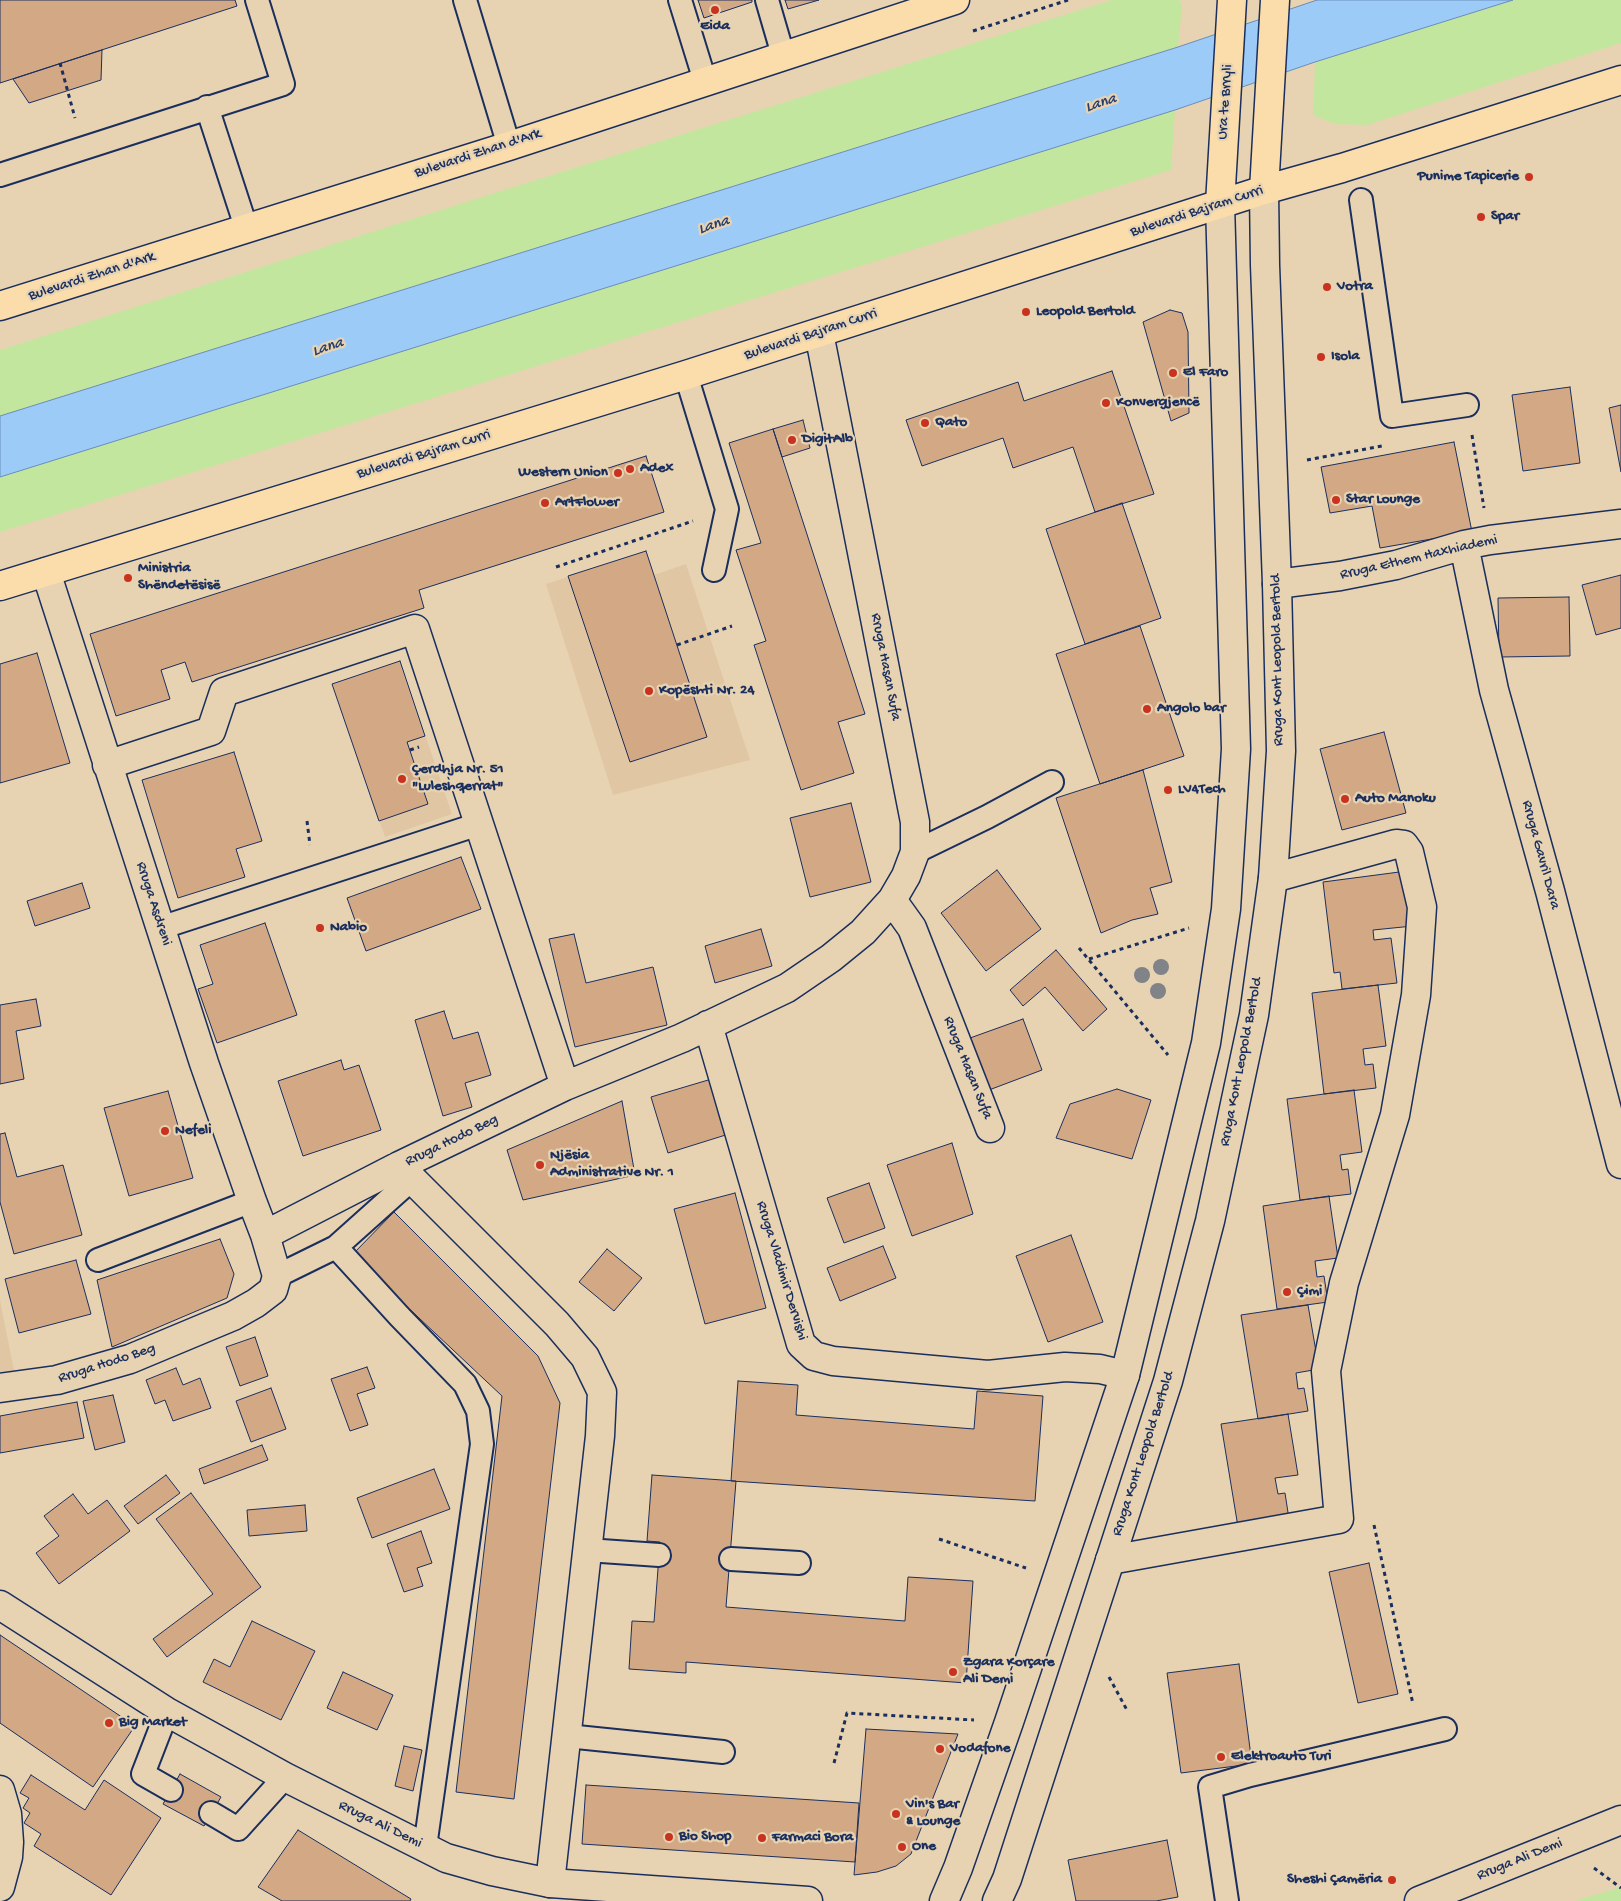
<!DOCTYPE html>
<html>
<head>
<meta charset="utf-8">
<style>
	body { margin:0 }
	canvas { display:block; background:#e7d3b1 }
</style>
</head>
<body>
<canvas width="1621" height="1901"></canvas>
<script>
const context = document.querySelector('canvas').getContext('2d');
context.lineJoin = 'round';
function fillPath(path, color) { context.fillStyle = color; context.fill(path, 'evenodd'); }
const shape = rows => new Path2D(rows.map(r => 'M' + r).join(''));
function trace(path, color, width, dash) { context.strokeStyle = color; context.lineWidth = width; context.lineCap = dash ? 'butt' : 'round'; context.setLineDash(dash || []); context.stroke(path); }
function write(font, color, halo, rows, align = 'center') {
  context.font = font + ' "Gochi Hand",sans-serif'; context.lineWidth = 4.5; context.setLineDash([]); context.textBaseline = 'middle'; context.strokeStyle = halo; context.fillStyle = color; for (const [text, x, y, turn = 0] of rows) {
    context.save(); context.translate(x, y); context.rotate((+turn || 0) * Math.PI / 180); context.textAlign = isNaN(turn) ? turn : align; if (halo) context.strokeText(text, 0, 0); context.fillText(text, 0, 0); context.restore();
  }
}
fillPath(shape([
	[646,551,654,575,686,564,750,760,613,795,546,584],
	[400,661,452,814,385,837,332,684],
	[0,1300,14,1370,0,1372]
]), '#e1c6a4');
fillPath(shape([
	[1112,0,1179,0,1182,5,1178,47,0,416,0,350,498,192],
	[1513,0,1621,0,1621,43,1367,125,1334,124,1313,115,1315,62],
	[1175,110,1171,170,0,532,0,477],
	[1621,1887,1621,1901,1575,1901]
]), '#c3e69f');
const water = shape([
	[1317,0,1513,0,1315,62,1175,110,0,477,0,416,1178,47,1317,0]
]);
fillPath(water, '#9dcbf8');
trace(water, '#698dba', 1);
const building = shape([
	[0,0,235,0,237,6,0,83,0,0],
	[698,0,752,0,752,2,704,18,698,0],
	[785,0,819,0,788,9,785,0],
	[102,50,101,80,29,103,13,79,102,50],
	[1170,310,1182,313,1188,332,1189,413,1171,421,1143,322,1170,310],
	[1112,371,1154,494,1095,512,1073,447,1013,468,1003,438,922,466,906,420,1018,382,1024,401,1112,371],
	[1570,387,1580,463,1523,471,1512,395,1570,387],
	[1621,405,1621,472,1609,408,1621,405],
	[803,420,810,448,782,457,773,429,803,420],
	[773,429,865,714,838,722,854,773,801,790,754,645,766,641,736,550,761,543,729,443,773,429],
	[1454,442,1472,532,1380,548,1372,506,1330,513,1321,467,1454,442],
	[646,456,664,512,419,590,424,608,192,682,185,662,161,670,170,699,116,716,90,634,646,456],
	[1122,503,1161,618,1085,644,1046,529,1122,503],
	[646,551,707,737,630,762,568,576,646,551],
	[1621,575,1621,628,1596,635,1582,585,1621,575],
	[1569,597,1570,656,1499,657,1498,598,1569,597],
	[1140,626,1184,756,1100,784,1056,654,1140,626],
	[37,653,70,763,0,783,0,664,37,653],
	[400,661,425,736,407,742,428,804,379,821,332,684,400,661],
	[1384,732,1406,813,1342,830,1320,749,1384,732],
	[234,752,262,841,236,849,245,877,178,898,142,780,234,752],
	[1143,770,1172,882,1150,888,1158,914,1132,920,1101,933,1056,798,1143,770],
	[851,803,871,882,810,897,790,818,851,803],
	[461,857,481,909,366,951,347,898,461,857],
	[997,870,1041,929,986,971,941,913,997,870],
	[1407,871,1413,926,1373,930,1374,940,1391,938,1397,983,1342,989,1340,972,1334,973,1323,882,1407,871],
	[82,883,90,908,35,926,27,901,82,883],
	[265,923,297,1015,217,1043,198,989,213,984,200,945,265,923],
	[761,929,772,966,715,983,705,946,761,929],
	[574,934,586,983,653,967,667,1025,575,1047,549,939,574,934],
	[1056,950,1107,1009,1083,1031,1045,987,1023,1006,1010,990,1056,950],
	[1378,985,1386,1046,1363,1049,1365,1065,1373,1064,1376,1088,1324,1094,1312,993,1378,985],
	[36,999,41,1026,16,1031,24,1079,0,1084,0,1005,36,999],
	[444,1011,453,1039,478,1032,491,1075,465,1083,472,1107,443,1116,415,1020,444,1011],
	[1023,1019,1042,1070,989,1090,970,1038,1023,1019],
	[341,1060,344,1070,359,1065,381,1130,303,1156,278,1081,341,1060],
	[715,1078,732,1133,668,1153,651,1097,715,1078],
	[1117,1089,1151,1100,1132,1159,1056,1138,1070,1104,1117,1089],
	[1354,1090,1362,1152,1340,1155,1342,1170,1348,1169,1351,1194,1300,1200,1287,1099,1354,1090],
	[168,1091,193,1178,129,1196,104,1108,168,1091],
	[622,1101,635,1175,523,1200,507,1150,622,1101],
	[5,1133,17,1177,63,1165,82,1235,14,1254,0,1202,0,1134,5,1133],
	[952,1143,973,1214,912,1236,887,1165,952,1143],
	[869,1183,885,1228,844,1243,827,1198,869,1183],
	[735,1193,766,1308,705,1324,674,1209,735,1193],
	[1329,1196,1338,1258,1315,1261,1317,1277,1324,1276,1328,1302,1277,1309,1263,1206,1329,1196],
	[394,1212,538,1356,560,1403,514,1799,456,1792,502,1396,352,1255,394,1212],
	[1071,1235,1103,1322,1048,1342,1016,1256,1071,1235],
	[220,1239,234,1274,227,1298,112,1347,97,1280,220,1239],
	[883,1246,896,1278,840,1301,827,1268,883,1246],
	[607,1249,642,1278,614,1311,579,1282,607,1249],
	[76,1260,91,1314,19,1333,5,1279,76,1260],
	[1308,1305,1319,1369,1296,1373,1298,1389,1304,1388,1308,1411,1258,1419,1241,1315,1308,1305],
	[255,1337,268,1376,240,1386,226,1347,255,1337],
	[367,1367,375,1388,357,1394,368,1425,350,1431,331,1379,367,1367],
	[176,1368,183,1385,200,1378,211,1408,173,1421,165,1400,155,1404,146,1380,176,1368],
	[738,1381,798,1385,796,1415,974,1429,977,1391,1043,1396,1035,1501,731,1481,738,1381],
	[271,1388,286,1429,251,1442,236,1401,271,1388],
	[113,1395,125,1442,95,1450,83,1401,113,1395],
	[77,1402,84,1438,0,1453,0,1416,77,1402],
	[1288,1414,1298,1475,1275,1478,1278,1494,1285,1493,1289,1519,1238,1527,1221,1424,1288,1414],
	[262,1445,268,1460,204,1484,199,1469,262,1445],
	[434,1469,450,1509,372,1538,357,1498,434,1469],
	[166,1475,180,1493,138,1524,124,1506,166,1475],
	[652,1475,736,1481,726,1607,905,1621,908,1577,973,1581,966,1683,686,1662,686,1673,629,1669,632,1621,654,1622,660,1542,647,1541,652,1475],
	[191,1493,261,1587,167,1657,153,1639,213,1594,156,1519,191,1493],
	[73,1494,88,1514,107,1500,130,1531,59,1584,36,1553,59,1536,44,1516,73,1494],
	[305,1505,307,1531,249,1536,247,1510,305,1505],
	[421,1531,432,1563,417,1568,423,1586,404,1592,387,1544,421,1531],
	[1369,1563,1398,1694,1358,1703,1329,1572,1369,1563],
	[252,1621,315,1651,281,1720,203,1682,214,1659,230,1667,252,1621],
	[0,1635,135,1726,93,1787,0,1723,0,1635],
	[1239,1664,1252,1764,1181,1773,1167,1673,1239,1664],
	[343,1672,393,1695,377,1730,327,1708,343,1672],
	[866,1729,958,1734,911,1854,896,1866,877,1872,854,1875,866,1729],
	[404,1746,422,1750,413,1791,395,1786,404,1746],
	[180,1774,221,1797,204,1826,163,1804,180,1774],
	[31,1775,85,1810,104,1780,161,1818,111,1895,34,1846,41,1834,24,1823,30,1813,23,1808,29,1798,20,1793,31,1775],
	[586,1785,859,1803,855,1862,582,1844,586,1785],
	[298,1830,411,1899,410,1901,282,1901,258,1887,298,1830],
	[1167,1840,1178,1897,1156,1901,1076,1901,1068,1860,1167,1840]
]);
fillPath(building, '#d3a885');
trace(building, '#1b2f5e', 1);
const service = shape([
	[465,0,509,146],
	[680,0,705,81],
	[767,0,783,55],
	[207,107,246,227],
	[0,175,283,84,257,0],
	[1361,200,1392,416,1467,405],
	[686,375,727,509,714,570],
	[915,852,987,817,1052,782],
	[160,928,479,824],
	[336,1247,412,1179],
	[98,1260,252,1201],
	[277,1276,336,1247,400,1317,465,1384,478,1411,482,1444,425,1847],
	[587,1550,659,1555],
	[731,1559,799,1563],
	[167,1712,143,1774,171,1790],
	[567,1736,723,1752],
	[211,1813,238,1829,285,1777],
	[1227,1901,1210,1787,1250,1775,1445,1729]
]);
const minor = shape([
	[1464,545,1494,690,1550,891,1621,1164],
	[1277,584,1340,576,1396,565,1464,545,1490,540,1621,524],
	[107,765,211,731,224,692,415,629,565,1086],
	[892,900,912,928,990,1128],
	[708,1025,801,1344,814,1356,833,1361,988,1375,1065,1367,1100,1369,1125,1375],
	[399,1166,557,1324,585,1357,602,1392,600,1436,550,1883],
	[265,1235,399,1166,565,1086,682,1038,787,988,831,958,863,932,892,900,906,876,915,852,915,822,819,333],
	[0,1388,57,1380,130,1359,233,1316,256,1303,273,1290,277,1276,265,1235,252,1201,204,1063,46,572],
	[1110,1560,1339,1519,1326,1371,1344,1283,1395,1115,1416,995,1422,907,1409,852,1404,845,1396,844,1273,878],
	[0,1790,7,1814,9,1842,8,1857,0,1887]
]);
const secondary = shape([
	[0,1605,167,1712,285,1777,446,1858,492,1871,550,1883,808,1901],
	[944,1901,958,1868,1009,1722,1125,1375,1206,1043,1226,909,1236,749,1220,204],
	[997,1901,1007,1879,1168,1381,1210,1221,1254,1015,1273,878,1281,751,1277,584,1265,265,1264,190],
	[1419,1901,1621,1820]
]);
const primary = shape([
	[1264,190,1275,0],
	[1220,204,1232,0],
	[0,306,509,146,955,0],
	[0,586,686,375,1264,190,1342,168,1621,80]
]);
trace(service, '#1b2f5e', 26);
trace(minor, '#1b2f5e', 31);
trace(secondary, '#1b2f5e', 31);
trace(primary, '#1b2f5e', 31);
trace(shape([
	[973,31,1068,0],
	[60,63,75,118],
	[1472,435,1484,508],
	[1307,460,1382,446],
	[556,567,693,521],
	[677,645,732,626],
	[410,750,419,747],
	[307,821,310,845],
	[1079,948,1168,1055],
	[1089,959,1189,928],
	[1374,1525,1413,1704],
	[939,1539,1026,1568],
	[1109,1677,1128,1712],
	[834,1763,847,1713,974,1720],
	[1594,1868,1621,1888]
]), '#1b2f5e', 3, [4, 4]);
trace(service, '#e7d3b1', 22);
trace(minor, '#e7d3b1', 28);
trace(secondary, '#e7d3b1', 28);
trace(primary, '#fbddab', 28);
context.fillStyle = '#808387';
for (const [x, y] of [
	[1161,967],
	[1142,975],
	[1158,991]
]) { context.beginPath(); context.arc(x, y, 8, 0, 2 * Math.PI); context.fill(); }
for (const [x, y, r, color] of [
	[715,10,5,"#c8321e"],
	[1529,177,5,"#c8321e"],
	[1481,217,5,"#c8321e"],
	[1327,287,5,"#c8321e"],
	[1026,312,5,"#c8321e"],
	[1321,357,5,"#c8321e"],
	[1173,373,5,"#c8321e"],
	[1106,403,5,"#c8321e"],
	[925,423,5,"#c8321e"],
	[792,440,5,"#c8321e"],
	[630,469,5,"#c8321e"],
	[618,473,5,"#c8321e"],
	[1336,500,5,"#c8321e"],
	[545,503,5,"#c8321e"],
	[128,578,5,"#c8321e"],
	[649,691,5,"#c8321e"],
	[1147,709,5,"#c8321e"],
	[402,779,5,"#c8321e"],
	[1168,790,5,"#c8321e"],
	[1345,799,5,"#c8321e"],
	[320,928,5,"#c8321e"],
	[165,1131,5,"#c8321e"],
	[540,1165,5,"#c8321e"],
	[1287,1292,5,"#c8321e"],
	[953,1672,5,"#c8321e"],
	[109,1723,5,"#c8321e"],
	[940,1749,5,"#c8321e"],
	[1221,1757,5,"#c8321e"],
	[896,1814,5,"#c8321e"],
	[669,1837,5,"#c8321e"],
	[762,1838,5,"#c8321e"],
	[902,1847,5,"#c8321e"],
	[1392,1880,5,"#c8321e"]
]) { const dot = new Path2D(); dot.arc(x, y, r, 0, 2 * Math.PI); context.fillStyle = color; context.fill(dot); trace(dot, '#e7d3b1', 2); }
write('bold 15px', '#1b2f5e', '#e7d3b1', [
	["Eida",715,27,"center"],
	["Punime Tapicerie",1519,177,"right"],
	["Spar",1491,217],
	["Votra",1337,287],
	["Leopold Bertold",1036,312],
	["Isola",1331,357],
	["El Faro",1183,373],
	["Konvergjencë",1116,403],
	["Qato",935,423],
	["DigitAlb",802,440],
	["Adex",640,469],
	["Western Union",608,473,"right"],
	["Star Lounge",1346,500],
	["ArtFlower",555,503],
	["Ministria",138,569],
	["Shëndetësisë",138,586],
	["Kopështi Nr. 24",659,691],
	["Angolo bar",1157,709],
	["Çerdhja Nr. 51",412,770],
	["\"Luleshqerrat\"",412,787],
	["LV4Tech",1178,790],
	["Auto Manoku",1355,799],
	["Nabio",330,928],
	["Nefeli",175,1131],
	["Njësia",550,1156],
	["Administrative Nr. 1",550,1173],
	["Çimi",1297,1292],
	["Zgara Korçare",963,1663],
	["Ali Demi",963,1680],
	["Big Market",119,1723],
	["Vodafone",950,1749],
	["Elektroauto Turi",1231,1757],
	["Vin's Bar",906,1805],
	["& Lounge",906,1822],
	["Bio Shop",679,1837],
	["Farmaci Bora",772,1838],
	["One",912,1847],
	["Sheshi Çamëria",1382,1880,"right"]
], 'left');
write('15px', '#1b2f5e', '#e7d3b1', [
	["Ura te Brryli",1226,102,-86],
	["Bulevardi Zhan d'Ark",478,154,-18],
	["Bulevardi Bajram Curri",1197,212,-18],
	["Bulevardi Zhan d'Ark",92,277,-18],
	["Bulevardi Bajram Curri",811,335,-18],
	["Bulevardi Bajram Curri",424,455,-17],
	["Rruga Ethem Haxhiademi",1419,558,-13],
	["Rruga Kont Leopold Bertold",1278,660,-91],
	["Rruga Hasan Sufa",885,667,79],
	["Rruga Gavril Dara",1540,855,75],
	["Rruga Asdreni",153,904,72],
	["Rruga Kont Leopold Bertold",1242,1062,-79],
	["Rruga Hasan Sufa",967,1068,68],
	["Rruga Hodo Beg",452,1141,-26],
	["Rruga Vladimir Dervishi",781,1271,73],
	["Rruga Hodo Beg",107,1364,-18],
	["Rruga Kont Leopold Bertold",1144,1454,-72],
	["Rruga Ali Demi",380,1825,26],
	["Rruga Ali Demi",1520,1860,-22]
]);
write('italic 16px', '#283f6d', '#e7d3b1', [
	["Lana",1101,104,-18],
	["Lana",714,226,-18],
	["Lana",328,348,-18]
]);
</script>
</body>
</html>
